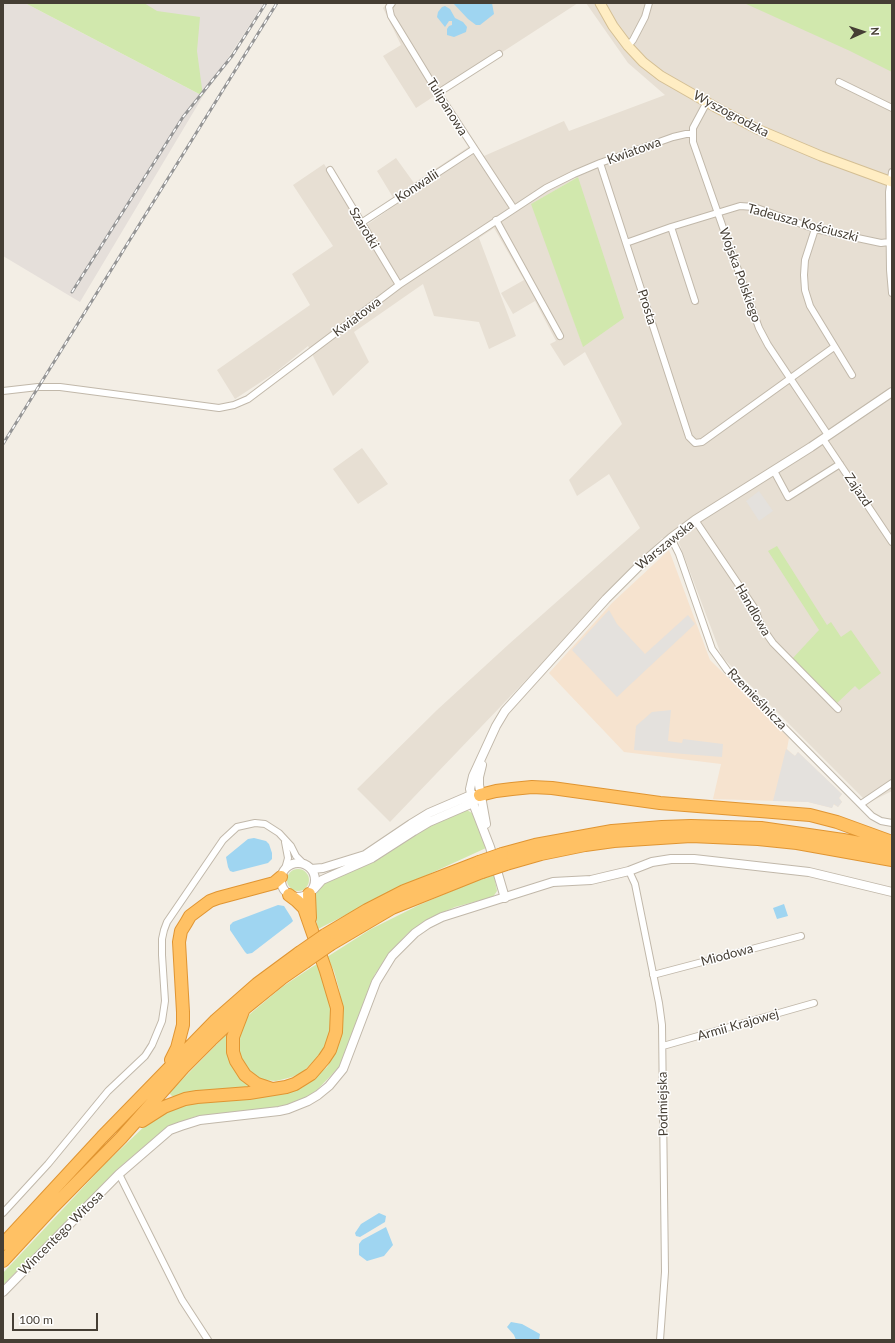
<!DOCTYPE html>
<html>
<head>
<meta charset="utf-8">
<style>
	body { margin:0 }
	#map { position:relative; width:895px; height:1343px; overflow:hidden; background:#f3eee5; font-family:Lato,sans-serif }
	canvas { display:block }
	.frame { position:absolute; inset:0; border:4px solid #453e34; pointer-events:none }
	.north { position:absolute; left:843px; top:12px; width:40px; height:40px; -webkit-text-stroke:3px #fff; paint-order:stroke; rotate:87deg; font-size:11px; font-weight:700; line-height:16px; text-align:center; color:#453e34 }
	.north::after { content:''; display:block; margin:auto; width:14px; height:18px; background:#453e34; clip-path:polygon(50% 0,100% 100%,50% 72%,0 100%) }
	.scale { position:absolute; left:12px; top:1313px; width:86px; height:18px; box-sizing:border-box; border:2px solid #453e34; border-top:0; padding-left:5px; font-size:12px; line-height:14px; white-space:nowrap; color:#453e34; -webkit-text-stroke:3px #fff; paint-order:stroke }
</style>
</head>
<body>
<div id="map">
<canvas width="895" height="1343"></canvas>
<div class="frame"></div>
<div class="north">N</div>
<div class="scale">100 m</div>
</div>
<script>
const context = document.querySelector('canvas').getContext('2d');
context.lineJoin = 'round';
function fillPath(path, color) { context.fillStyle = color; context.fill(path, 'evenodd'); }
const shape = rows => new Path2D(rows.map(r => 'M' + r).join(''));
function trace(path, color, width, dash) { context.strokeStyle = color; context.lineWidth = width; context.lineCap = dash ? 'butt' : 'round'; context.setLineDash(dash || []); context.stroke(path); }
function write(font, color, halo, rows, align = 'center') {
  context.font = font + ' Lato,sans-serif'; context.lineWidth = 3; context.setLineDash([]); context.textBaseline = 'middle'; context.strokeStyle = halo; context.fillStyle = color; for (const [text, x, y, turn = 0] of rows) {
    context.save(); context.translate(x, y); context.rotate((+turn || 0) * Math.PI / 180); context.textAlign = isNaN(turn) ? turn : align; if (halo) context.strokeText(text, 0, 0); context.fillText(text, 0, 0); context.restore();
  }
}
fillPath(shape([
	[387,3,578,3,416,108,383,56,401,45,383,8],
	[586,3,892,3,892,791,868,803,722,657,678,540,662,538,390,822,357,789,437,710,509,644,640,528,609,474,577,496,569,480,622,424,585,352,564,366,550,344,556,341,535,301,513,314,501,293,524,280,494,228,479,238,516,336,489,349,479,322,434,316,423,284,354,332,369,362,333,396,308,346,276,372,235,399,217,370,310,305,292,274,333,246,293,185,324,164,364,227,397,204,377,171,396,158,414,183,473,144,484,156,564,121,569,131,665,95,628,63],
	[578,177,583,346,532,204],
	[362,448,388,484,358,504,333,469]
]), '#e7dfd3');
fillPath(shape([
	[669,550,710,660,789,738,787,749,795,756,798,752,842,794,839,798,842,802,838,807,833,804,832,808,808,802,713,799,721,764,624,752,549,673,612,603]
]), '#f6e3cf');
fillPath(shape([
	[3,3,25,3,201,95,127,3,264,3,203,96,80,302,3,256]
]), '#e5dfda');
fillPath(shape([
	[25,3,144,3,157,11,200,17,197,51,203,96],
	[744,3,892,3,892,72,850,51],
	[578,177,624,318,583,347,531,204],
	[777,546,827,625,831,622,841,637,851,630,881,673,859,690,855,686,836,704,792,659,819,630,768,551],
	[467,810,475,815,486,848,403,886,318,929,314,910,314,897,322,883,416,832],
	'287 880a11 11 0 1 1 22 0a11 11 0 1 1-22 0Z',
	[494,875,497,891,493,897,455,907,430,918,408,933,394,948,375,974,340,1066,318,1089,302,1101,267,1110,197,1116,168,1126,121,1166,3,1285,3,1273,105,1164,150,1121,178,1107,189,1104,278,1094,303,1087,327,1067,334,1053,340,1039,343,1024,342,1005,339,989,334,971,327,957,371,929,419,905,471,883],
	[319,963,330,1007,331,1025,329,1039,322,1052,303,1072,292,1077,276,1081,262,1080,252,1074,245,1067,239,1057,237,1046,241,1025,250,1014,282,987,312,967],
	[227,1034,227,1043,251,1085,250,1089,176,1097,172,1096,169,1093]
]), '#d1e8ad');
fillPath(shape([
	[759,491,773,511,759,521,746,501],
	[609,610,617,624,645,654,688,615,695,624,617,697,572,650],
	[671,710,668,741,682,743,683,739,723,744,722,757,634,750,636,726,652,712],
	[786,749,795,756,798,752,842,794,839,798,842,802,838,807,834,804,832,808,808,802,773,801]
]), '#e4e1dd');
fillPath(shape([
	[453,3,492,3,494,14,480,25,476,25,468,19],
	[445,6,450,9,455,18,463,22,467,27,466,32,454,37,447,35,447,29,449,26,452,25,452,21,449,21,445,27,437,17,438,12,442,7],
	[254,838,266,841,269,844,272,853,272,859,268,863,233,872,230,871,228,867,226,857,248,839],
	[784,904,788,916,777,919,773,908],
	[278,905,284,906,291,917,293,921,291,923,252,953,247,954,245,952,230,930,230,925,233,922],
	[379,1213,386,1216,385,1222,360,1237,356,1236,355,1233,361,1224],
	[386,1227,393,1245,384,1256,367,1261,359,1255,359,1244,362,1240],
	[511,1322,522,1324,540,1334,539,1340,516,1340,514,1335,507,1327]
]), '#9fd5f1');
const minor = shape([
	[392,3,389,7,391,16,438,93,514,209],
	[628,46,633,40,645,17,649,3],
	[839,82,892,108],
	[438,93,499,54],
	[707,102,693,128,693,142,728,242,759,328,768,345,828,435],
	[600,163,689,437,695,443,702,442,834,347],
	[330,170,399,285],
	[892,172,889,192,890,270,892,293],
	[496,220,560,336],
	[361,223,474,149],
	[671,227,695,301],
	[815,229,805,260,804,275,805,290,810,306,852,375],
	[626,243,671,227,740,206,754,207,815,229,881,243,889,242],
	[3,391,38,387,60,387,219,408,234,405,248,399,399,285,546,188,574,174,600,163,673,137,686,134,692,134],
	[823,439,892,542],
	[774,471,788,497,840,464],
	[695,520,755,609,761,626,773,643,838,709],
	[671,538,679,554,712,649,727,670,872,816,881,821,892,823],
	[861,804,892,783],
	[285,842,288,858,285,869],
	[629,871,635,884,659,1003,662,1025,665,1272,660,1340],
	[653,975,801,936],
	[663,1046,814,1003],
	[119,1174,182,1300,208,1340],
	[3,1213,48,1164,108,1091,145,1056,152,1045,162,1021,165,1001,162,955,162,939,164,930,167,922,223,840,237,827,255,823,265,824,279,833,291,846,296,856,304,864]
]);
const tertiary = shape([
	[482,765,479,777,479,785,486,824],
	'281 880a17 17 0 1 1 34 0a17 17 0 1 1-34 0Z',
	[311,869,323,868,365,855,411,824,429,813,471,795,475,795],
	[314,889,322,880,372,858,414,831,429,822,473,803,477,799],
	[505,898,490,847,473,803,470,789,473,776,496,726,505,711,606,599,640,565,671,538,695,520,811,447,892,392],
	[3,1292,119,1174,170,1130,181,1126,200,1120,279,1111,288,1109,308,1101,318,1095,329,1086,343,1069,376,982,392,956,415,933,428,924,442,917,553,882,591,880,629,871,652,862,671,859,694,859,809,872,892,892]
]);
const secondary = shape([
	[600,3,613,26,628,46,643,62,661,76,717,108,757,129,821,156,892,182]
]);
const motorway = shape([
	[480,795,496,791,512,789,532,787,552,788,660,803,810,815,837,822,892,842],
	[502,854,535,845,612,831,662,827,691,826,761,828,843,840,892,849],
	[506,864,541,854,585,845,614,841,691,836,758,839,797,843,892,860],
	[309,894,310,918],
	[325,935,367,910,404,891,479,862],
	[331,944,392,908,482,872],
	[243,1011,233,1037,233,1052,236,1061,245,1075,257,1084,272,1089],
	[171,1060,177,1048,183,1025,183,1012,179,942,181,931,186,923,190,916,210,901,218,898,274,883,281,877],
	[142,1121,164,1107,185,1099,197,1097,249,1093,286,1087,295,1084,311,1074,324,1059,330,1050,336,1032,337,1008,326,971,304,908,297,901,289,895],
	[3,1244,102,1137,216,1020,257,984,299,953],
	[3,1261,53,1207,121,1138,183,1068,211,1040,245,1008,282,978,305,962]
]);
trace(minor, '#c1b8aa', 8);
trace(tertiary, '#c1b8aa', 10);
trace(secondary, '#d4bf94', 11);
trace(motorway, '#e09532', 14);
trace(minor, '#fff', 6);
trace(tertiary, '#fff', 8);
trace(secondary, '#ffedc3', 9);
trace(motorway, '#ffc164', 12);
const rail = shape([
	[72,292,183,117,232,56,266,3],
	[3,444,277,3]
]);
trace(rail, '#959595', 3);
trace(rail, '#fff', 1.5, [4.5]);
const motorwayBridge = shape([
	[479,862,502,854],
	[482,872,506,864],
	[299,953,325,935],
	[305,962,331,944]
]);
trace(motorwayBridge, '#e09532', 14, []);
trace(motorwayBridge, '#ffc164', 12);
write('13px', '#453e34', '#fff', [
	["Tulipanowa",447,107,58],
	["Wyszogrodzka",731,114,28],
	["Kwiatowa",634,151,-20],
	["Konwalii",417,186,-33],
	["Tadeusza Kościuszki",803,223,15],
	["Szarotki",364,228,59],
	["Wojska Polskiego",740,275,70],
	["Prosta",647,307,72],
	["Kwiatowa",357,317,-37],
	["Zajazd",858,490,56],
	["Warszawska",665,545,-39],
	["Handlowa",753,610,60],
	["Rzemieślnicza",757,699,46],
	["Miodowa",727,955,-15],
	["Armii Krajowej",738,1025,-16],
	["Podmiejska",663,1104,-91],
	["Wincentego Witosa",61,1233,-45]
]);
</script>
</body>
</html>
